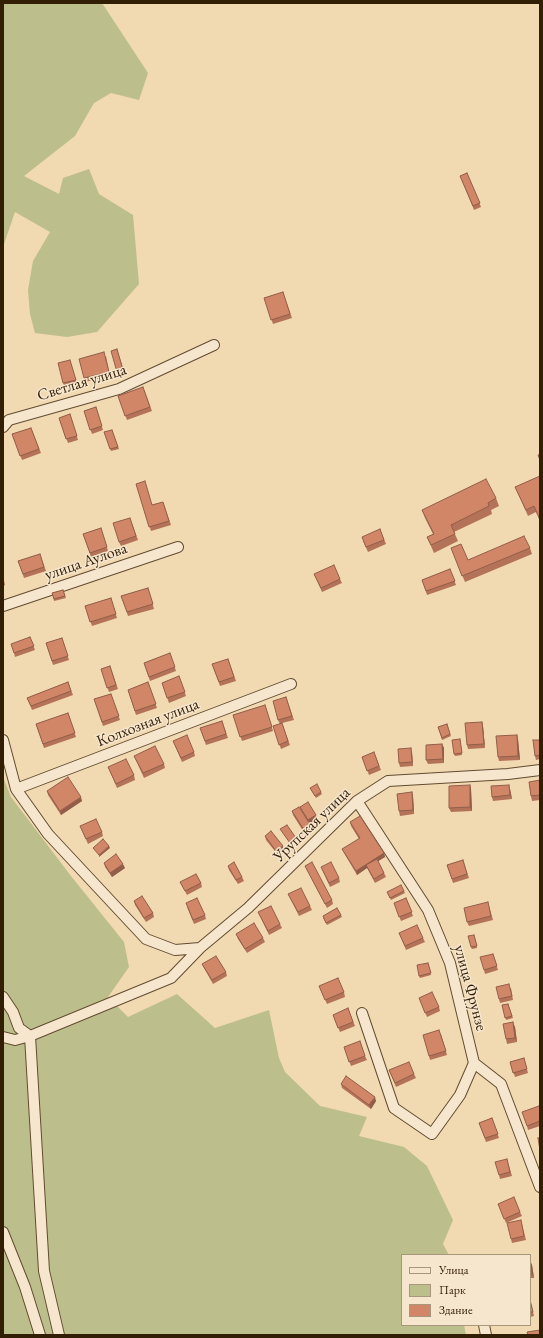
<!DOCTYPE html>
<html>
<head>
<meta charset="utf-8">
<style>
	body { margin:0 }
	#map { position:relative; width:543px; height:1338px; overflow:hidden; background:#f1d9b2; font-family:"EB Garamond",serif }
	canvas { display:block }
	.frame { position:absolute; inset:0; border:4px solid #321d05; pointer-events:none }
	.legend { position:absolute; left:401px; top:1254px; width:130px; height:72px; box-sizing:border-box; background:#f6e6cd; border:1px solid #a8967d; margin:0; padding:5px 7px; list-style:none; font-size:12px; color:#321d05 }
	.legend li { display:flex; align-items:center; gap:8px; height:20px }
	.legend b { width:20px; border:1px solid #a8967d }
</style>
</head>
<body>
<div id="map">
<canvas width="543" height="1338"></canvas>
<div class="frame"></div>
<ul class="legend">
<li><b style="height:5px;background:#f6e6cd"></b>Улица</li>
<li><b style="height:11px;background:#bcbf8b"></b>Парк</li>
<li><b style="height:11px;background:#d18668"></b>Здание</li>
</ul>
</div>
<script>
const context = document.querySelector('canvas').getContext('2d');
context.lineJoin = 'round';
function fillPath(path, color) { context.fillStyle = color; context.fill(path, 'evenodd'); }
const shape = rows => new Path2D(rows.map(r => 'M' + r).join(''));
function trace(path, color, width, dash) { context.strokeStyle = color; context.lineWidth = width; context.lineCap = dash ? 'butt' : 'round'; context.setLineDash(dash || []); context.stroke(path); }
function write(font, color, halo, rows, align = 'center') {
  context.font = font + ' "EB Garamond",serif'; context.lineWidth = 3; context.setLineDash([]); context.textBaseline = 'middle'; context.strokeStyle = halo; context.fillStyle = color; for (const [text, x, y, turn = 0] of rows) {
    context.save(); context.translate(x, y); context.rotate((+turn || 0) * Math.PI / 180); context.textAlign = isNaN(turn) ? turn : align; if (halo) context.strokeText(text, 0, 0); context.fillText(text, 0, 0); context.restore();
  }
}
fillPath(shape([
	[3,3,102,3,148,73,139,100,111,93,94,103,75,136,24,176,59,194,63,178,89,169,99,194,133,215,139,284,97,332,67,337,35,333,30,314,28,290,33,261,50,232,15,212,3,247],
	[3,777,11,797,71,876,124,942,129,967,108,997,128,1017,177,994,215,1028,269,1010,279,1058,285,1072,320,1106,367,1117,359,1136,404,1147,427,1166,453,1220,443,1244,449,1255,402,1255,402,1325,464,1325,466,1335,3,1335]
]), '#bcbf8b');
const street = shape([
	[3,427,9,420,119,389,214,345],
	[3,606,178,547],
	[3,740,16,789,48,834,146,939,175,950,200,948],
	[16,789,291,684],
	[357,801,428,910,450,963,474,1063,501,1084,540,1187],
	[3,997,13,1012,19,1028,30,1036,44,1271,59,1335],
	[362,1013,394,1108,432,1134,460,1095,474,1063],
	[3,1037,15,1040,30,1036,171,978,200,948,248,908,357,801,388,781,508,774,540,770],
	[3,1232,25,1287,40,1335],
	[484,1325,486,1335]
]);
trace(street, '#624c30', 12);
trace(street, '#f6e6cd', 10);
fillPath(shape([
	[467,173,481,207,474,210,460,176],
	[283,292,292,318,273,324,264,298],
	[117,349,125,374,118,376,117,372],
	[106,356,110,376,85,382,84,378],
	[70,360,77,384,65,387,63,383],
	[143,387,152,411,127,420,118,396],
	[96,407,103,430,92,434,84,411],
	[70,414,78,440,68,443,59,418],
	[31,428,41,453,22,460,12,434],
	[112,430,119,449,111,451,104,432],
	[540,476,540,521,536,512,528,516,515,487],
	[136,484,152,505,163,502,171,525,151,531],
	[496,498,499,506,491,510,492,514,454,532,458,541,434,553,427,537,433,534,425,518,422,510],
	[130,518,138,540,121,546,119,542],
	[101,528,108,551,91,557,83,534],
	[380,529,386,544,368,552,363,541],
	[451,548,468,560,530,548,532,554,465,582],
	[40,554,46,571,24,578,18,561],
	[450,569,456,585,427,595,422,580],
	[314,574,340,579,342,583,322,592],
	[3,576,5,585,3,586],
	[148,588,154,609,128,616,121,596],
	[63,590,66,598,54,601,52,593],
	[111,598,117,618,92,626,85,606],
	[30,637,35,650,15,657,14,653],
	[62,638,69,660,53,665,46,643],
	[170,653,176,671,150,681,144,663],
	[228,659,236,681,220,686,212,664],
	[110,666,118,689,109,692,101,669],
	[179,676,186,696,169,703,162,683],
	[68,682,73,695,32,710,27,698],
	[148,682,157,708,136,715,128,690],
	[111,694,120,720,103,726,94,699],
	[286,697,294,720,282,723,290,745,281,749,273,726,280,724,278,720],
	[265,705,273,731,242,741,233,715],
	[68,713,76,737,44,748,36,724],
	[222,721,228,738,206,745,200,728],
	[482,722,483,726,485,748,468,749,467,745],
	[447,724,451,736,442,740,438,727],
	[517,735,518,739,520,760,499,761,498,757],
	[460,739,462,755,455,756,454,754],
	[540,740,540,759,536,760,535,756],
	[173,741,194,752,195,756,182,762],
	[442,744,444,748,444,763,428,764,426,760],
	[374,752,381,770,369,775,362,757],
	[412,752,413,766,400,767,399,763],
	[134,756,164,764,165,768,144,778],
	[108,767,134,775,135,780,117,788],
	[540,780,540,800,532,801,531,796],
	[470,785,471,789,472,811,451,812,449,808],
	[310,788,321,792,322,794,316,798],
	[510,789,512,799,493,801,492,797],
	[47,791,82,801,61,815,48,795],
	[412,792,413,796,414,814,400,816,399,811],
	[300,807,317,819,310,824,302,811],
	[292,811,311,826,312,830,305,834,293,815],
	[350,822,384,853,385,857,378,861,386,877,375,883,367,868,357,875,344,853,342,849,359,839,351,826],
	[80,826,102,832,103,836,88,844],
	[265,836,284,850,278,855,266,840],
	[463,860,469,878,453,883,447,865],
	[104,863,125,868,112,877,105,867],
	[228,866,242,877,244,881,238,884,229,870],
	[305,866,332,900,333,904,327,908,307,870],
	[321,867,339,878,340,882,330,887],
	[180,882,201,883,202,887,187,895],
	[404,891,405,893,391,900,387,892],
	[288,894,310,906,312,910,299,916],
	[406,898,413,916,401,921,394,903],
	[134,901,153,913,154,917,146,922,135,905],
	[489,906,493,920,469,926,467,922],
	[187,907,205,915,206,919,194,924],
	[258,912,280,924,282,928,269,935],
	[341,915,342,917,327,925,323,918],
	[399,933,423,938,425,942,406,950],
	[236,934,263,938,265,942,247,953,238,939],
	[474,935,477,948,472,949,471,947],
	[493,954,498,970,485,974,484,970],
	[428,963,431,975,420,978,419,976],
	[202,964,226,972,227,976,213,984,204,968],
	[319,986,344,992,345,997,327,1004],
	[511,988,513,1000,500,1003,499,999],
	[419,998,439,1007,440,1011,427,1017],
	[508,1004,513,1018,506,1020,502,1005],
	[348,1008,355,1026,340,1032,333,1015],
	[515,1027,517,1042,507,1044,506,1039],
	[441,1034,447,1055,430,1060,429,1056],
	[344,1047,365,1056,367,1060,351,1066],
	[524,1058,528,1073,515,1077,510,1062],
	[389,1070,414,1074,416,1078,396,1087],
	[341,1084,376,1101,371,1109,342,1088],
	[540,1108,540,1126,528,1130,527,1126],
	[492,1118,499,1138,486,1142,479,1123],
	[507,1159,512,1176,500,1179,499,1175],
	[500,1208,520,1212,522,1216,506,1223],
	[522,1224,526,1240,512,1243,511,1239],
	[530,1261,532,1265,534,1278,530,1278],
	[530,1299,534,1316,530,1317]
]), '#b47359');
fillPath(shape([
	[482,722,483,726,485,748,484,744],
	[517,735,518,739,520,760,518,756],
	[442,744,444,748,444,763,443,759],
	[411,748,412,752,413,766,412,762],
	[470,785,471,789,472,811,470,807],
	[509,785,510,789,512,799,510,795],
	[412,792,413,796,414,814,413,810],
	[81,797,82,801,61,815,60,811],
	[316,815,317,819,310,824,308,820],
	[311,826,312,830,305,834,304,830],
	[296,838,297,840,290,845,290,843],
	[109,846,110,848,99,857,99,855],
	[283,846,284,850,278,855,276,851],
	[384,853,385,857,367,868,366,865,367,868,357,875,356,871],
	[123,864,125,868,112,877,110,873],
	[513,1022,515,1027,517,1042,515,1038],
	[375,1097,376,1101,371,1109,369,1105],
	[530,1261,532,1265,534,1278,532,1274]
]), '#925e49');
const building = shape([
	[467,173,480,203,473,206,460,176,467,173],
	[283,292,290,314,271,320,264,298,283,292],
	[117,349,123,370,117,372,111,351,117,349],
	[104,352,109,372,84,378,79,359,104,352],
	[70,360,76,380,63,383,58,363,70,360],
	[143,387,150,407,125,416,118,396,143,387],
	[96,407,102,426,90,430,84,411,96,407],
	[70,414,77,436,66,439,59,418,70,414],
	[31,428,39,449,20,456,12,434,31,428],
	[112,430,118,447,110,449,104,432,112,430],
	[540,454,540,460,538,455,540,454],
	[540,476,540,520,534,506,526,510,515,487,540,476],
	[486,479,496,498,488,503,489,506,451,525,455,534,431,545,427,537,434,534,422,510,486,479],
	[145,481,152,505,163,502,169,521,149,527,136,484,145,481],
	[130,518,136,536,119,542,113,523,130,518],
	[101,528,107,547,90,553,83,534,101,528],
	[380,529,384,540,366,547,362,537,380,529],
	[524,536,530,548,462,576,451,548,461,544,468,560,524,536],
	[40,554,44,567,23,574,18,561,40,554],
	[334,565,340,579,321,588,314,574,334,565],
	[450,569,455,581,426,591,422,580,450,569],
	[148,588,153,604,127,612,121,596,148,588],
	[63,590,65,596,54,599,52,593,63,590],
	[111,598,116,614,90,622,85,606,111,598],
	[30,637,34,646,14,653,11,644,30,637],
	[62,638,68,656,52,661,46,643,62,638],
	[170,653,175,667,149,677,144,663,170,653],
	[228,659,234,677,219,682,212,664,228,659],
	[110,666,116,685,107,688,101,669,110,666],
	[179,676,185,692,167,698,162,683,179,676],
	[68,682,71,691,31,706,27,698,68,682],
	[148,682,156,704,135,711,128,690,148,682],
	[111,694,119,716,102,722,94,699,111,694],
	[286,697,292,716,278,720,273,701,286,697],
	[265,705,272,727,240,737,233,715,265,705],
	[68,713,75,733,43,744,36,724,68,713],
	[222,721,226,734,205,741,200,728,222,721],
	[482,722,484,744,467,745,465,723,482,722],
	[282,723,288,741,279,745,273,726,282,723],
	[447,724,450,734,442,738,438,727,447,724],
	[187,735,194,752,181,758,173,741,187,735],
	[517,735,518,756,498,757,496,736,517,735],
	[460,739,462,753,454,754,452,740,460,739],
	[533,740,540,740,540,755,535,756,533,740],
	[442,744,443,759,426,760,426,745,442,744],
	[155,746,164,764,143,773,134,756,155,746],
	[411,748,412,762,399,763,398,749,411,748],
	[374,752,379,766,367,771,362,757,374,752],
	[126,759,134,775,116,784,108,767,126,759],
	[68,777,81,797,60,811,47,791,68,777],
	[540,780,540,795,531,796,529,782,540,780],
	[317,784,321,792,315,796,310,788,317,784],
	[470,785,470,807,449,808,449,786,470,785],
	[509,785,510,795,492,797,491,786,509,785],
	[412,792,413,810,399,811,397,794,412,792],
	[308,802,316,815,308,820,300,807,308,802],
	[299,807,311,826,304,830,292,811,299,807],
	[360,816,384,853,356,871,342,849,360,838,350,822,360,816],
	[96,819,102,832,86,839,80,826,96,819],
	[287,825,296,838,290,843,280,829,287,825],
	[271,831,283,846,276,851,265,836,271,831],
	[103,839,109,846,99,855,93,848,103,839],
	[116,854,123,864,110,873,104,863,116,854],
	[377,859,384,873,374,879,366,865,377,859],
	[463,860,467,874,452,879,447,865,463,860],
	[234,862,242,877,236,880,228,866,234,862],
	[312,862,332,900,325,904,305,866,312,862],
	[331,862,339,878,329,883,321,867,331,862],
	[196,874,201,883,185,891,180,882,196,874],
	[401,885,404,891,390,898,387,892,401,885],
	[301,888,310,906,298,912,288,894,301,888],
	[142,896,153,913,144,918,134,901,142,896],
	[197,898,205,915,193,920,186,903,197,898],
	[406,898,412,912,399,917,394,903,406,898],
	[488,902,491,916,467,922,464,908,488,902],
	[271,906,280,924,268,931,258,912,271,906],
	[337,908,341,915,326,923,323,916,337,908],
	[254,923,263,938,245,949,236,934,254,923],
	[417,925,423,938,405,946,399,933,417,925],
	[474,935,477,946,471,947,468,936,474,935],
	[493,954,497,966,484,970,480,957,493,954],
	[216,956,226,972,212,980,202,964,216,956],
	[428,963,431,973,419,976,417,965,428,963],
	[338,978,344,992,325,1000,319,986,338,978],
	[509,984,512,996,499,999,496,987,509,984],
	[432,992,439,1007,425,1013,419,998,432,992],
	[508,1004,512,1016,505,1018,502,1005,508,1004],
	[348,1008,353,1022,338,1028,333,1015,348,1008],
	[513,1022,515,1038,506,1039,503,1024,513,1022],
	[439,1030,446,1051,429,1056,423,1035,439,1030],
	[360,1041,365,1056,349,1062,344,1047,360,1041],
	[524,1058,527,1069,513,1073,510,1062,524,1058],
	[409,1062,414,1074,395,1083,389,1070,409,1062],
	[346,1076,375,1097,369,1105,341,1084,346,1076],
	[539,1106,540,1108,540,1121,527,1126,522,1112,539,1106],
	[492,1118,498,1134,485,1138,479,1123,492,1118],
	[538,1138,540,1138,540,1150,538,1138],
	[507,1159,510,1172,499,1175,495,1162,507,1159],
	[514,1197,520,1212,504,1219,498,1204,514,1197],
	[521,1220,524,1236,511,1239,507,1223,521,1220],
	[530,1261,532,1274,530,1274,530,1261],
	[530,1300,533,1312,530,1312,530,1300],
	[540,1330,540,1335,528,1335,527,1332,540,1330]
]);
fillPath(building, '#d18668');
trace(building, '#925e49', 1);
write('16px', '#321d05', '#f6e6cd', [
	["Светлая улица",82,383,-17],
	["улица Аулова",86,562,-19],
	["Колхозная улица",148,723,-21],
	["Урупская улица",312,825,-44],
	["улица Фрунзе",470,988,75]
]);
</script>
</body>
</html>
